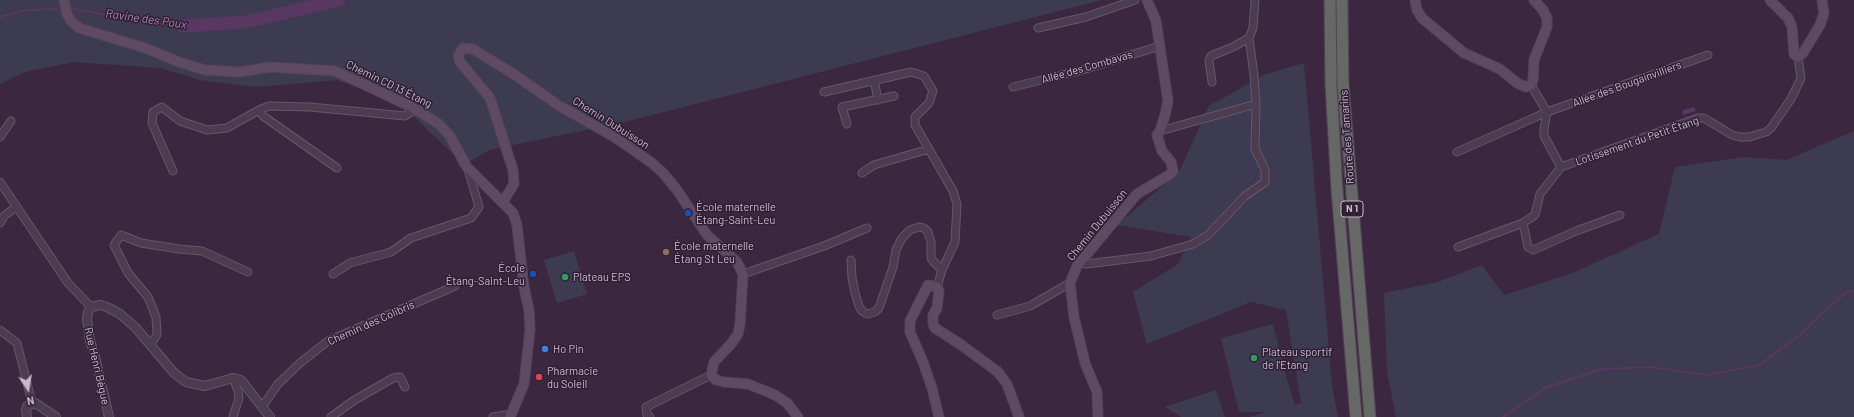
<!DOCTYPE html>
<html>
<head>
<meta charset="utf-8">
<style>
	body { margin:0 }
	#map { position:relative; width:1854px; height:417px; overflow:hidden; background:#3b2840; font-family:Barlow,sans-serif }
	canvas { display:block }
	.north { position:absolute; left:8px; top:369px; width:40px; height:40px; -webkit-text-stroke:3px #312035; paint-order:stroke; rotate:168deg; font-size:11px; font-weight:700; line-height:16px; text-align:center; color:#c7b8ca }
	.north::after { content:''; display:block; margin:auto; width:14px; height:18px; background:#c7b8ca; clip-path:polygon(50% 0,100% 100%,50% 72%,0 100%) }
</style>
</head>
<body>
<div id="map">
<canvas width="1854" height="417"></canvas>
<div class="north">N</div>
</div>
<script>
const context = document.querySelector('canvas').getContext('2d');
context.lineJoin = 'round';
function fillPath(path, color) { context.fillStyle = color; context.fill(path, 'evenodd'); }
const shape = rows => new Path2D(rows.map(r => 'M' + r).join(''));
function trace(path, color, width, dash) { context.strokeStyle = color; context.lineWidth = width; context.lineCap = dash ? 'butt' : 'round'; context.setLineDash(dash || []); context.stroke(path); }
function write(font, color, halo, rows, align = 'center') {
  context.font = font + ' Barlow,sans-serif'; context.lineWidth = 3; context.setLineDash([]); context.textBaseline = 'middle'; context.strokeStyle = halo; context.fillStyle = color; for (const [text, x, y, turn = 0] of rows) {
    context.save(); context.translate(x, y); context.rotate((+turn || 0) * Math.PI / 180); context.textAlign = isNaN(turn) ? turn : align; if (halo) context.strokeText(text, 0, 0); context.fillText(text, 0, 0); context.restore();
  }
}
fillPath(shape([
	[0,0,1102,0,629,121,489,150,459,168,455,156,411,114,365,90,337,80,255,87,200,80,160,68,74,62,25,72,0,84],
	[1304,63,1332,385,1338,417,1249,417,1266,412,1239,412,1221,338,1273,324,1286,376,1295,405,1301,403,1286,310,1251,302,1147,344,1133,292,1178,264,1191,237,1117,225,1179,172,1209,106,1266,74],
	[1854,131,1854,417,1396,417,1387,371,1384,293,1438,282,1482,265,1504,295,1570,274,1659,234,1675,167,1744,157,1786,160],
	[574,251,587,294,557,303,544,260],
	[1216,390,1225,417,1181,417,1165,407]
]), '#3d3b51');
fillPath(shape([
	[1694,107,1696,111,1683,115,1683,110]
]), '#583760');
trace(shape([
	[71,8,111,16,183,26],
	[0,17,25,10,57,9],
	[1503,417,1545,388,1602,369,1650,367,1708,375,1759,365,1800,335,1825,310,1847,292,1854,291]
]), '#583760', 2);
trace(shape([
	[183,26,246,22,339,0]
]), '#583760', 13);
const minor = shape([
	[1038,28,1086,17,1135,0],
	[874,80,878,100],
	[1212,82,1209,61,1211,56,1233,47,1249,38],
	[1013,87,1082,70,1160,46],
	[824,92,911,72,924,76,933,91,929,103,915,117,915,125,953,191,957,204,955,242,942,270,937,287],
	[847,124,842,107,894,96],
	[1160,131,1256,104],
	[0,137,11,121],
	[1457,152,1547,112,1708,55],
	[1561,167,1698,118,1704,118,1732,135,1740,137,1749,137,1766,132,1771,128,1791,99,1801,78,1798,57],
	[337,168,263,116,259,110,269,106,310,107,405,116,415,109],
	[173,171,152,123,153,112,162,107,180,121,207,130,227,128,259,110],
	[862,173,874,165,929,149],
	[0,182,68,283,91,307],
	[0,223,4,216,16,207],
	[1523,223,1528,247,1533,250,1576,231,1620,215],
	[1458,247,1523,223,1535,215,1540,194,1561,167,1544,136,1544,129,1547,112,1531,85],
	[851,260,852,278,855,293,859,306,862,311,867,314,875,312,879,308,893,267,896,250,902,238,910,230,919,227,924,228,928,232,931,242,931,258,933,261,942,270],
	[1080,263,1087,264,1151,256,1193,244,1208,235,1245,196,1265,182,1265,170,1255,149,1256,104,1254,75,1249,38,1253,28,1255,0],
	[333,274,350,263,391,252,411,238,471,218,479,207,468,169],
	[743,274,824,246,867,228],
	[997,315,1030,306,1070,283],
	[0,330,17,343,32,403],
	[150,345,157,335,156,317,148,297,128,273,114,245,121,235,141,243,179,249,202,251,248,272],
	[233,378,238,391,239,398,233,417],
	[262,407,278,384,300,363,328,341,455,286],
	[331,417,353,401,393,378,400,377,405,387],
	[493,417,512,414],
	[650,417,647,415,646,407,711,375]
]);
const tertiary = shape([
	[27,417,26,410,27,406,35,403,56,417],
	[109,417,94,352,90,341,87,319,88,312,91,307,100,305,107,307,120,314,136,328,174,373,186,382,205,386,233,378,241,380,270,417]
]);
const secondary = shape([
	[64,0,67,14,71,21,79,28,145,48,179,62,205,70,240,72,270,67,335,71,410,106,439,124,450,136,467,167,513,213,517,225,524,287,529,310,530,330,524,384,510,417],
	[1415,0,1417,10,1422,18,1464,53,1500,69,1517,83,1526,87,1531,85,1533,80,1534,60,1547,27,1547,18,1543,10,1534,0],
	[1770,0,1788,18,1792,27,1794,54,1798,57,1803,53,1820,25,1824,13,1822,0],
	[503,202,514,184,513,170,490,98,460,62,458,56,463,48,473,49,515,75,558,105,616,138,652,163,664,174,677,190,707,235,737,262,743,274,740,324,738,334,731,344,714,362,711,375,716,380,724,382,748,384,775,395,787,403,798,417],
	[939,417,932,388,923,362,910,332,910,321,928,285,937,287,939,291,937,308,933,315,933,324,935,328,960,344,998,372,1007,384,1019,417],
	[1098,417,1097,392,1085,363,1074,317,1070,283,1077,266,1137,194,1169,175,1173,171,1171,162,1162,151,1157,135,1160,131,1165,115,1168,101,1156,21,1147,0]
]);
const trunk = shape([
	[1330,0,1331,85,1337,190,1356,417],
	[1342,0,1343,83,1370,417]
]);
trace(minor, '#67566a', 9);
trace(tertiary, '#67566a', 10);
trace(secondary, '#554559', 11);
trace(trunk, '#544357', 13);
trace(minor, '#4c3c50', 7);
trace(tertiary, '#4c3c50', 8);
trace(secondary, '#5f4a63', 9);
trace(trunk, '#656864', 11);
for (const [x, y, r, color] of [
	[688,213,4,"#1a4fb4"],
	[666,252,4,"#8d6e63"],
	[533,274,4,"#1a4fb4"],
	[565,277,4,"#2e9e5b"],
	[545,349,4,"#3f7fe0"],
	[1254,358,4,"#2e9e5b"],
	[539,377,4,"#e0444e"]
]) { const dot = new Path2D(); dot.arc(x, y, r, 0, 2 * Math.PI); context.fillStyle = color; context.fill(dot); trace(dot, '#312035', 1.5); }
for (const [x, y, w] of [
	[1352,209,22]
]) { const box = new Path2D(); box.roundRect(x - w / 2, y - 8, w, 16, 3); context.fillStyle = '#312035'; context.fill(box); trace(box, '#c7b8ca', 1); }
write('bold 10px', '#c7b8ca', null, [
	["N 1",1352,209]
]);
write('11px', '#c7b8ca', '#312035', [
	["Allée des Combavas",1087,67,-16],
	["Chemin CD 13 Étang",389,84,26],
	["Allée des Bougainvilliers",1627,84,-20],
	["Chemin Dubuisson",611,123,32],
	["Route des Tamarins",1347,137,-94],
	["Lotissement du Petit Étang",1637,141,-19],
	["Chemin Dubuisson",1097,225,-51],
	["Chemin des Colibris",371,323,-24],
	["Rue Henri Bègue",97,366,77]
]);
write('11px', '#c7b8ca', '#312035', [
	["École maternelle",696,207],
	["Étang-Saint-Leu",696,220],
	["École maternelle",674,246],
	["Étang St Leu",674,259],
	["École",525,268,"right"],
	["Étang-Saint-Leu",525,281,"right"],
	["Plateau EPS",573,277],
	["Ho Pin",553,349],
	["Plateau sportif",1262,352],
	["de l'Etang",1262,365],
	["Pharmacie",547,371],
	["du Soleil",547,384]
], 'left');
write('italic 12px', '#a782b0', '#312035', [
	["Ravine des Poux",146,19,8]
]);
</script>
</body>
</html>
